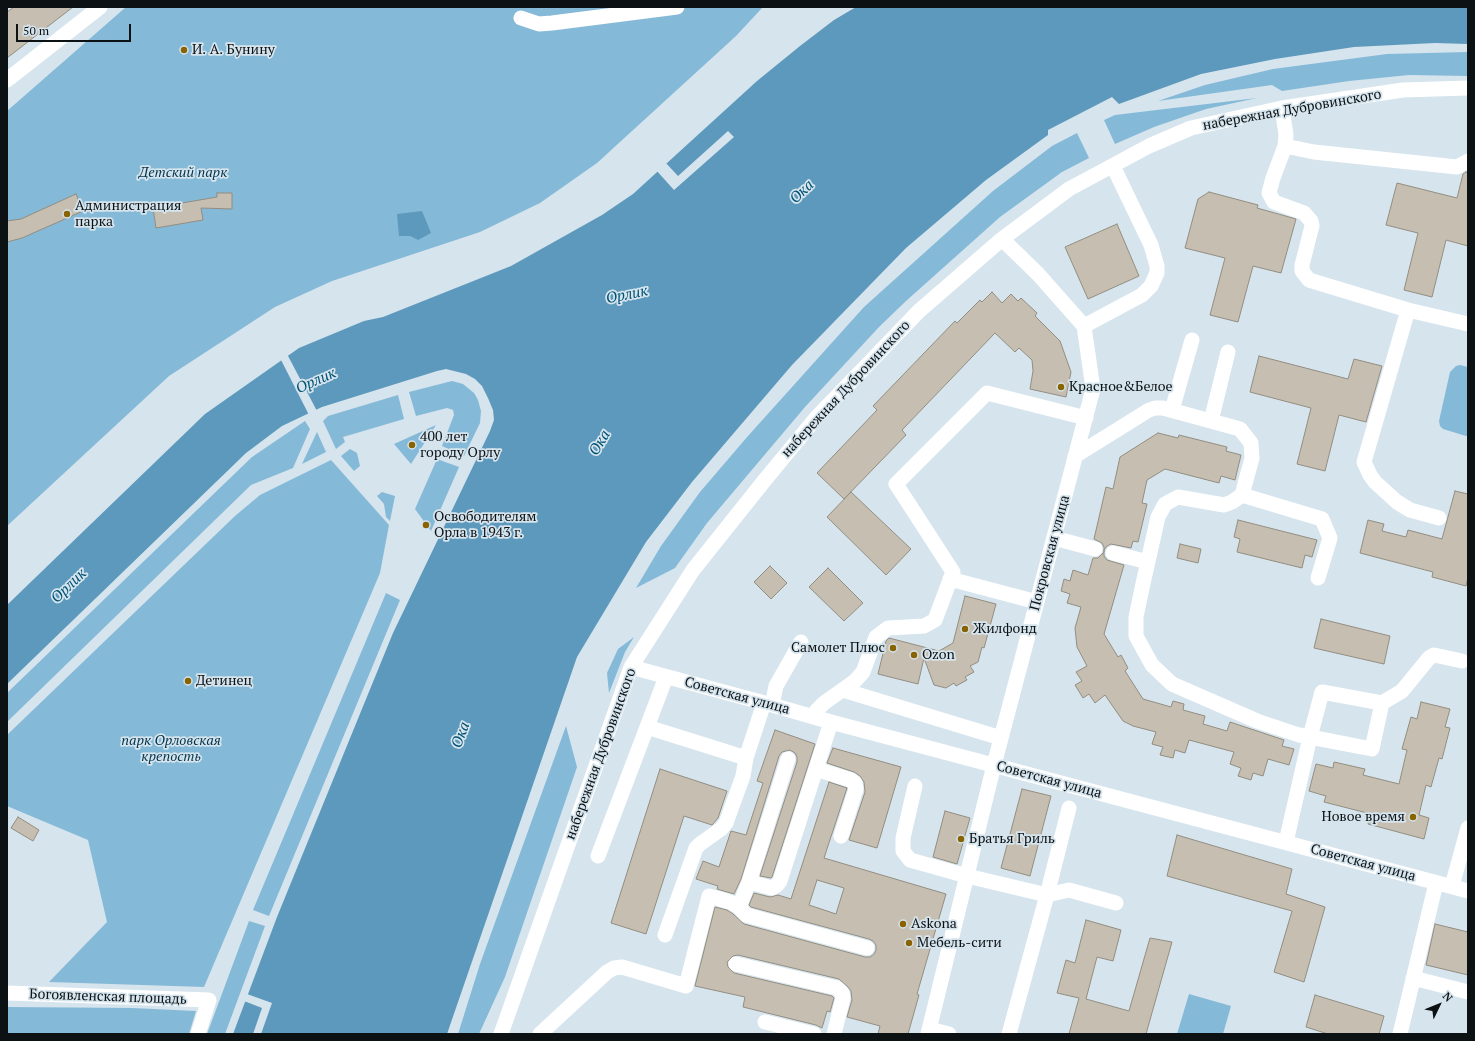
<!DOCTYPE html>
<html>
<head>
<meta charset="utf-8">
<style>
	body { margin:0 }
	#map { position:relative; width:1475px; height:1041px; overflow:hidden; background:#d5e4ed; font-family:"PT Serif",serif }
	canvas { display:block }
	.frame { position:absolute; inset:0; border:8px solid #0c1114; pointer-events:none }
	.north { position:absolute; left:1419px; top:985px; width:40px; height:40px; -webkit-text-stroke:3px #d5e4ed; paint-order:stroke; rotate:47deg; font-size:11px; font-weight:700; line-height:16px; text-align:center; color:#0c1114 }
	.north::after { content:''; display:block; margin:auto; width:14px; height:18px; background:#0c1114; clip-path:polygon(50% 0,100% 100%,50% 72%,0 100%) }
	.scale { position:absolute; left:16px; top:24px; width:115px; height:18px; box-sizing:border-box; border:2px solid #0c1114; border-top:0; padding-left:5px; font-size:12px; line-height:14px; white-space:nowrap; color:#0c1114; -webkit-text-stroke:3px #d5e4ed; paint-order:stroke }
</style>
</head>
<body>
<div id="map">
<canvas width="1475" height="1041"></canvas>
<div class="frame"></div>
<div class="north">N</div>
<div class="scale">50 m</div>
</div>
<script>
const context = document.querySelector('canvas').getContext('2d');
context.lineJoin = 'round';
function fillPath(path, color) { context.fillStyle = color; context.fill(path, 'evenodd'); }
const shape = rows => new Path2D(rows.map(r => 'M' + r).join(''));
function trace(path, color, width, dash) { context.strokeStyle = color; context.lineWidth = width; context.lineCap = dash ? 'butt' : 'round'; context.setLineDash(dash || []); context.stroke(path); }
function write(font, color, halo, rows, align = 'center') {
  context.font = font + ' "PT Serif",serif'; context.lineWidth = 3.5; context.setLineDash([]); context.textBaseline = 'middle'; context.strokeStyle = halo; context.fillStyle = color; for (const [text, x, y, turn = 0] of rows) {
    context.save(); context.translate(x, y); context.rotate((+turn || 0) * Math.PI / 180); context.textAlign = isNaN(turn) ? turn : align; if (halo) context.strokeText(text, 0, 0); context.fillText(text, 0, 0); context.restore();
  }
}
fillPath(shape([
	[126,7,763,7,736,36,597,163,540,203,480,232,332,281,275,307,169,376,7,526,7,111],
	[1468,52,1468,76,1409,75,1349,81,1282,91,1272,85,1158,101,1205,85,1273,69,1387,54],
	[1257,98,1206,109,1154,127,1115,144,1104,120,1115,115],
	[1077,133,1089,158,1062,172,1000,217,906,301,879,327,805,407,707,523,675,568,636,588,661,546,700,492,748,436,864,307,993,191,1052,146],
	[1460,365,1468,367,1468,436,1466,436,1443,429,1440,426,1439,421,1450,372,1456,366],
	[452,381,463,384,474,393,478,400,481,411,480,423,464,456,442,446,454,415,453,410,447,408,416,416,409,392],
	[398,395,404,419,343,437,345,442,336,449,323,421,328,416],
	[305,421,310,429,293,468,251,485,7,722,7,693,252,457],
	[436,425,411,464,394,444],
	[317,432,326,452,302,464],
	[350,449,357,453,360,466,354,471,341,456],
	[437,459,459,467,431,531,415,509],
	[331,460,389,525,380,573,204,987,49,982,107,922,88,840,7,806,7,735,235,516,260,495],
	[382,492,395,496,390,521,386,517,384,504,377,496],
	[386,593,400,600,269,916,253,910],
	[634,637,625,652,609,693,607,673,618,649],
	[566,726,577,767,505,977,479,1034,458,1034,480,964],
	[249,921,265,926,225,1034,207,1034],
	[1189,994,1231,1006,1223,1034,1177,1034],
	[7,1007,132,1008,196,1011,189,1034,7,1034]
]), '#85b9d8');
fillPath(shape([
	[856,7,1468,7,1468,44,1435,43,1354,47,1275,59,1201,74,1119,104,1112,97,1048,130,1048,135,986,180,906,248,792,365,692,482,646,542,577,657,447,1034,233,1034,277,917,393,633,490,431,494,420,493,410,488,398,482,386,475,379,466,374,446,369,437,371,322,407,282,426,246,453,7,684,7,605,205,414,299,348,364,321,383,317,511,266,602,215,633,194,757,81,800,46,834,20],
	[422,211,431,233,418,240,410,236,399,236,397,214]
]), '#5d99bc');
fillPath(shape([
	[728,131,734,137,674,190,656,170,665,162,678,176],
	[287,354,317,411,309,415,280,358],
	[247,994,272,1003,261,1034,253,1034,262,1008,244,1001]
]), '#d5e4ed');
const building = shape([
	[14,7,73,7,7,58,7,12,14,7],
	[1466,172,1468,173,1468,246,1446,240,1432,297,1404,290,1418,233,1386,225,1397,183,1457,198,1463,174,1466,172],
	[1209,192,1258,205,1257,208,1296,219,1281,273,1253,266,1238,322,1210,315,1225,258,1185,248,1198,199,1209,192],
	[217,193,232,193,232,209,201,208,203,220,156,228,153,208,217,197,217,193],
	[76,194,83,211,22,238,7,242,7,221,21,219,76,194],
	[1117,224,1139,276,1088,299,1065,247,1117,224],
	[992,292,1002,303,1011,294,1018,301,1021,298,1037,313,1035,316,1060,341,1071,372,1066,397,1030,389,1033,371,1032,360,1019,348,1015,352,995,333,902,430,906,435,844,499,817,473,877,410,873,406,955,321,957,323,980,300,982,302,992,292],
	[1259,356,1348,379,1354,359,1382,366,1366,422,1339,415,1325,471,1297,464,1311,408,1250,392,1259,356],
	[1158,433,1178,438,1179,435,1227,447,1226,451,1241,455,1235,480,1221,476,1219,483,1165,469,1147,480,1142,503,1147,504,1138,542,1133,541,1131,548,1111,544,1107,546,1104,550,1104,556,1107,560,1124,565,1104,634,1118,657,1121,655,1128,668,1125,671,1143,699,1171,707,1173,701,1184,704,1183,710,1205,716,1203,724,1227,731,1230,722,1284,740,1282,746,1294,749,1289,765,1268,759,1263,776,1253,773,1251,780,1238,776,1241,768,1230,764,1234,752,1189,740,1185,753,1175,750,1173,758,1160,755,1163,747,1152,744,1156,732,1133,726,1123,721,1105,695,1095,703,1089,694,1083,698,1075,685,1082,681,1076,672,1087,666,1077,647,1075,628,1081,607,1067,603,1070,594,1061,591,1064,579,1070,581,1073,570,1088,575,1093,558,1098,558,1104,552,1104,547,1102,543,1094,539,1106,487,1113,489,1120,457,1158,433],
	[1455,491,1468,494,1468,577,1466,586,1432,577,1433,572,1360,553,1368,520,1384,524,1382,531,1406,537,1408,530,1442,539,1455,491],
	[851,492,911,549,886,575,827,517,851,492],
	[1238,520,1317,540,1312,557,1305,555,1302,568,1237,552,1240,539,1234,537,1238,520],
	[1180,544,1201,549,1198,563,1177,558,1180,544],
	[770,566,787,583,771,599,754,582,770,566],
	[828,568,863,603,844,621,809,587,828,568],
	[965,596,996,604,984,648,982,647,978,662,970,666,974,672,965,677,967,680,956,686,954,683,946,688,934,685,924,658,918,684,878,674,886,641,889,638,939,651,953,643,965,596],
	[1321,619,1390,636,1384,664,1314,648,1321,619],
	[1421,702,1450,709,1445,727,1450,728,1442,759,1439,758,1431,787,1426,785,1419,815,1429,818,1424,839,1368,824,1371,814,1324,802,1326,796,1309,791,1316,764,1333,768,1334,762,1365,769,1363,775,1399,784,1407,750,1402,749,1411,717,1417,719,1421,702],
	[775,730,815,744,772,877,771,878,760,876,797,762,797,757,795,753,790,750,782,752,779,756,741,879,734,894,717,889,718,886,696,879,703,861,719,867,731,831,746,835,763,783,757,781,775,730],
	[833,748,901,767,877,848,849,840,865,792,864,782,860,776,854,772,827,763,833,748],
	[660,769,727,791,718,818,712,825,684,816,646,934,611,923,660,769],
	[829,782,847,788,824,858,946,894,917,994,919,995,908,1034,878,1034,880,1026,847,1017,852,1000,851,991,848,987,839,979,738,955,733,956,727,962,728,967,734,973,832,996,834,998,830,1012,827,1011,822,1028,816,1025,743,1007,745,997,695,986,715,907,727,910,733,914,744,924,865,957,870,957,874,954,876,950,876,945,873,941,869,939,751,907,749,905,754,893,770,897,778,895,791,899,829,782],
	[817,880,844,888,836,914,809,905,817,880],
	[1022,789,1051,796,1030,876,1001,868,1022,789],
	[945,811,970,818,957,864,933,857,945,811],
	[18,817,39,830,33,841,11,828,18,817],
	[1177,835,1292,869,1286,894,1325,907,1304,982,1274,972,1292,911,1167,876,1177,835],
	[1086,920,1121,930,1113,961,1097,957,1086,999,1129,1011,1150,938,1172,942,1146,1034,1069,1034,1079,998,1057,993,1066,960,1075,963,1086,920],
	[1435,924,1468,932,1468,975,1426,965,1435,924],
	[1315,995,1384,1016,1379,1034,1328,1034,1306,1027,1315,995]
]);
fillPath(building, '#c6bfb1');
trace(building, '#938d80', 1);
trace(shape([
	[521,18,539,24,552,23,677,7],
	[7,80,100,7],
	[1282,108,1286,135,1285,146,1314,152,1457,167,1468,161],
	[1285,146,1273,178,1269,193,1274,202,1304,213,1311,221,1312,226,1302,265,1302,271,1309,280,1408,310,1468,324],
	[1408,310,1364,462,1370,475,1375,482,1397,502,1410,510,1439,518],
	[1084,326,1142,295,1151,286,1157,273,1157,266,1151,245,1113,166],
	[1172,410,1192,340],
	[1211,421,1228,352],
	[1075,456,1149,410,1155,408,1163,408,1240,429,1251,443,1252,458,1242,495,1322,519,1330,538,1318,578],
	[1242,495,1232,502,1224,505,1178,497,1165,504,1158,517,1144,579,1136,617,1136,636,1152,665,1172,684,1257,721,1299,735,1310,737,1372,749,1382,703,1322,692,1310,737,1286,842],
	[1054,538,1095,549],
	[1113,553,1148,562],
	[950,579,1037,602],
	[631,667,772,705,831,722,1468,891],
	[843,690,1001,738],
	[1382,703,1402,691,1429,658,1434,655,1462,661],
	[772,705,776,686,801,642],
	[813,717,817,710,824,703,855,681,863,672,876,637,888,628,924,626,935,620,953,572,896,484,987,393,1086,418],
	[647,727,746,758],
	[816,769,851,780,855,783,856,789,841,836],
	[915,786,903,838,903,851,910,860,967,876,1047,895,1069,808],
	[598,856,666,677],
	[749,882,772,888,777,885,780,881,831,722],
	[1452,886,1468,828],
	[739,907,749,882,788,759],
	[665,935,696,848,700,844,721,829,726,823,743,776,746,758,764,703],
	[736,964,837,988,842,993,843,998,834,1034],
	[1413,978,1468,992],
	[7,993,209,1000,198,1034],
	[765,1022,814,1034],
	[929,1029,949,1034],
	[501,1034,631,667,693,570,764,481,816,418,919,311,1002,239,1069,189,1149,146,1191,128,1282,108,1403,90,1468,88],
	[540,1034,607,972,614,968,622,967,686,986,709,896,730,902,739,907,746,915,867,948],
	[928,1034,994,765,1093,389,1084,326,1038,274,1002,239],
	[1009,1034,1047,895,1069,890,1116,903],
	[1400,1034,1436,883]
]), '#fff', 15);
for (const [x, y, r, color] of [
	[184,50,4,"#886300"],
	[67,214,4,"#886300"],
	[1061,387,4,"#886300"],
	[412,445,4,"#886300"],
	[426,525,4,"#886300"],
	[965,629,4,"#886300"],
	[893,648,4,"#886300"],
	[914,655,4,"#886300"],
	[188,681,4,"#886300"],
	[1413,817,4,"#886300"],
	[961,839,4,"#886300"],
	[903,924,4,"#886300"],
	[909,943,4,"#886300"]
]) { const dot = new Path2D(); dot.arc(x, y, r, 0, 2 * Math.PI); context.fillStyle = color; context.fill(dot); trace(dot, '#d5e4ed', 1.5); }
write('14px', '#0c1114', '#d5e4ed', [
	["И. А. Бунину",192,50],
	["Администрация",75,206],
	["парка",75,222],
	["Красное&Белое",1069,387],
	["400 лет",420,437],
	["городу Орлу",420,453],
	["Освободителям",434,517],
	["Орла в 1943 г.",434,533],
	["Жилфонд",973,629],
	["Самолет Плюс",885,648,"right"],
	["Ozon",922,655],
	["Детинец",196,681],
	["Новое время",1405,817,"right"],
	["Братья Гриль",969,839],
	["Askona",911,924],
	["Мебель-сити",917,943]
], 'left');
write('14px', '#0c1114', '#d5e4ed', [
	["набережная Дубровинского",1292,110,-10],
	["набережная Дубровинского",846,389,-47],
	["Покровская улица",1050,553,-75],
	["Советская улица",737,696,15],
	["набережная Дубровинского",601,754,-70],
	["Советская улица",1049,780,15],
	["Советская улица",1363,863,15],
	["Богоявленская площадь",108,997,2]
]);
write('italic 14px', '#00344c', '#d5e4ed', [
	["Детский парк",183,173],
	["парк Орловская",171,741],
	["крепость",171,757]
]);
write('italic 15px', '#005274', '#d5e4ed', [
	["Ока",802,192,-44],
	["Орлик",627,295,-11],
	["Орлик",316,381,-24],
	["Ока",600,443,-59],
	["Орлик",69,586,-44],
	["Ока",461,735,-69]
]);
</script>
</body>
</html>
